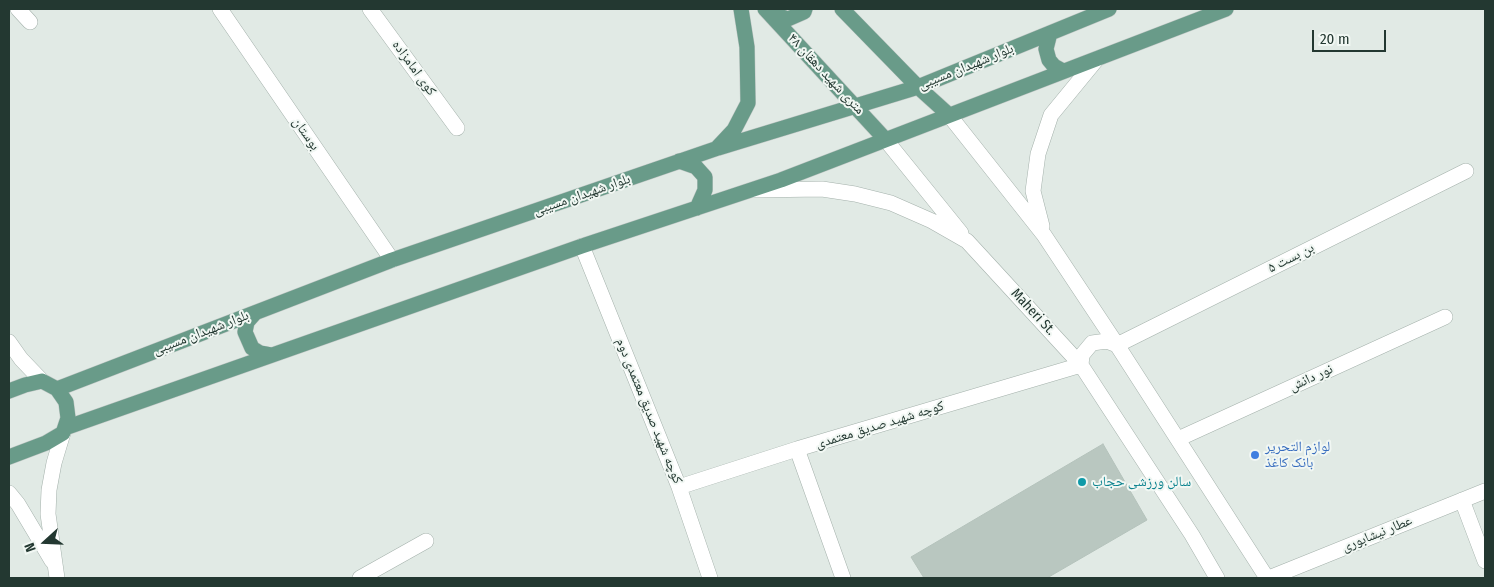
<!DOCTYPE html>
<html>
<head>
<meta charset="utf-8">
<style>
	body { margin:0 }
	#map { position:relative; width:1494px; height:587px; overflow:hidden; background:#e1eae5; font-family:"Fira Sans Condensed",sans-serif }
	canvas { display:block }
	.frame { position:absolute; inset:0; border:10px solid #233831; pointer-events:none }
	.north { position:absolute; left:20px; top:517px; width:50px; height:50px; -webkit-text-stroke:4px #f1f7f3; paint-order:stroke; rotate:250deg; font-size:14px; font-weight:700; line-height:20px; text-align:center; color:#233831 }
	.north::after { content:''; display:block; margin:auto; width:18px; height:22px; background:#233831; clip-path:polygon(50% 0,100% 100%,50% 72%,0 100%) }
	.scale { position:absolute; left:1312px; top:30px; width:74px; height:22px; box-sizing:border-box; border:2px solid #233831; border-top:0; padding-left:6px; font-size:15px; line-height:18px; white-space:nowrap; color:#233831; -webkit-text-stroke:4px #f1f7f3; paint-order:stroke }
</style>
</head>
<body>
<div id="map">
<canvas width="1494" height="587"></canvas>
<div class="frame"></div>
<div class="north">N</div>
<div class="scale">20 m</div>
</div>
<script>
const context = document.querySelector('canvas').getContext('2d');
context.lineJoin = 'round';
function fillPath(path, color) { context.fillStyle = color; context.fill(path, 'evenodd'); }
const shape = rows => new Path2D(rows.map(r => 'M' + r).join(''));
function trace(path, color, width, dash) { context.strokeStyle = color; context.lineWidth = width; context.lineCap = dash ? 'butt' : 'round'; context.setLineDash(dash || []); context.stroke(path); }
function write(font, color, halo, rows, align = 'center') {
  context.font = font + ' "Fira Sans Condensed","Noto Naskh Arabic",sans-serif'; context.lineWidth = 4; context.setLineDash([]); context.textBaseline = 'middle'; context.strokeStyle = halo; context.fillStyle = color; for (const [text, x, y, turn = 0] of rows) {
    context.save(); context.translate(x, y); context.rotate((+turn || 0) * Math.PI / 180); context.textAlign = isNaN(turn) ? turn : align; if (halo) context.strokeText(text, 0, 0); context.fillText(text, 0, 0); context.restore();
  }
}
const building = shape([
	[1103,444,1147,520,1047,578,924,578,911,557,1103,444]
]);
fillPath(building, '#b9c7c0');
trace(building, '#b4c2bb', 1);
const minor = shape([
	[18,9,30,22],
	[220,9,392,260],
	[370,9,457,128],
	[949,115,1044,235,1117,345,1267,578],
	[885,139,961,233],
	[754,190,822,189,855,194,891,203,932,221,967,241,1081,365,1192,535,1217,578],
	[1042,226,1033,191,1038,154,1051,115,1097,59],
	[582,246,679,487,710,578],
	[9,342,21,359,42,381],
	[1178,439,1445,317],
	[797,449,843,578],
	[679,487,797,449,1081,365,1082,355,1092,343,1107,341,1117,345,1466,171],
	[9,493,18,504,52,561],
	[1462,500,1485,561],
	[57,578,48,514,49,490,54,463,63,433],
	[360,578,426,541],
	[1269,578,1485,491]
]);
const major = shape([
	[765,9,885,139],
	[842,9,918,87,949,115],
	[771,13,788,19,804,12,805,9],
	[1050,33,1046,49,1049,60,1054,66,1063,71],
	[718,147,734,130,748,103,747,47,741,9],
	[679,161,696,167,705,177,705,190,697,208],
	[255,313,247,322,245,332,252,348,260,353,271,355],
	[57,389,392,260,718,148,918,87,1109,9],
	[9,391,25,385,42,381,57,389,66,402,68,418,63,433,46,443,9,457],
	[65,428,582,246,781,180,1226,9]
]);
trace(minor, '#a4b1ab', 16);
trace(major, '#c1c7c5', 16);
trace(minor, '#fff', 15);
trace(major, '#699b89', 15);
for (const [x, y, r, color] of [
	[1255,455,5,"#3f7fe0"],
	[1082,482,5,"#0f9aa8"]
]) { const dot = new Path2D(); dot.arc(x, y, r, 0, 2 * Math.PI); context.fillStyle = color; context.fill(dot); trace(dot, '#f1f7f3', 2); }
write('14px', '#233831', '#f1f7f3', [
	["بلوار شهیدان مسیبی",966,67,-22],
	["کوی امامزاده",414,68,54],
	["۴۸ متری شهید دهقان",826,74,47],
	["بوستان",306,134,55],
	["بلوار شهیدان مسیبی",582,195,-19],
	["بن بست ۵",1291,258,-27],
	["Maheri St.",1033,312,47],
	["بلوار شهیدان مسیبی",201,333,-21],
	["نور دانش",1311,378,-25],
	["کوچه شهید صدیق معتمدی دوم",649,411,68],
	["کوچه شهید صدیق معتمدی",880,425,-17],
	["عطار نیشابوری",1377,534,-22]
]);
write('14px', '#366cbe', '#f1f7f3', [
	["لوازم التحریر",1265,447],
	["بانک کاغذ",1265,463]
], 'left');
write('14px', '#0d838f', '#f1f7f3', [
	["سالن ورزشی حجاب",1092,482]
], 'left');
</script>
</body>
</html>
